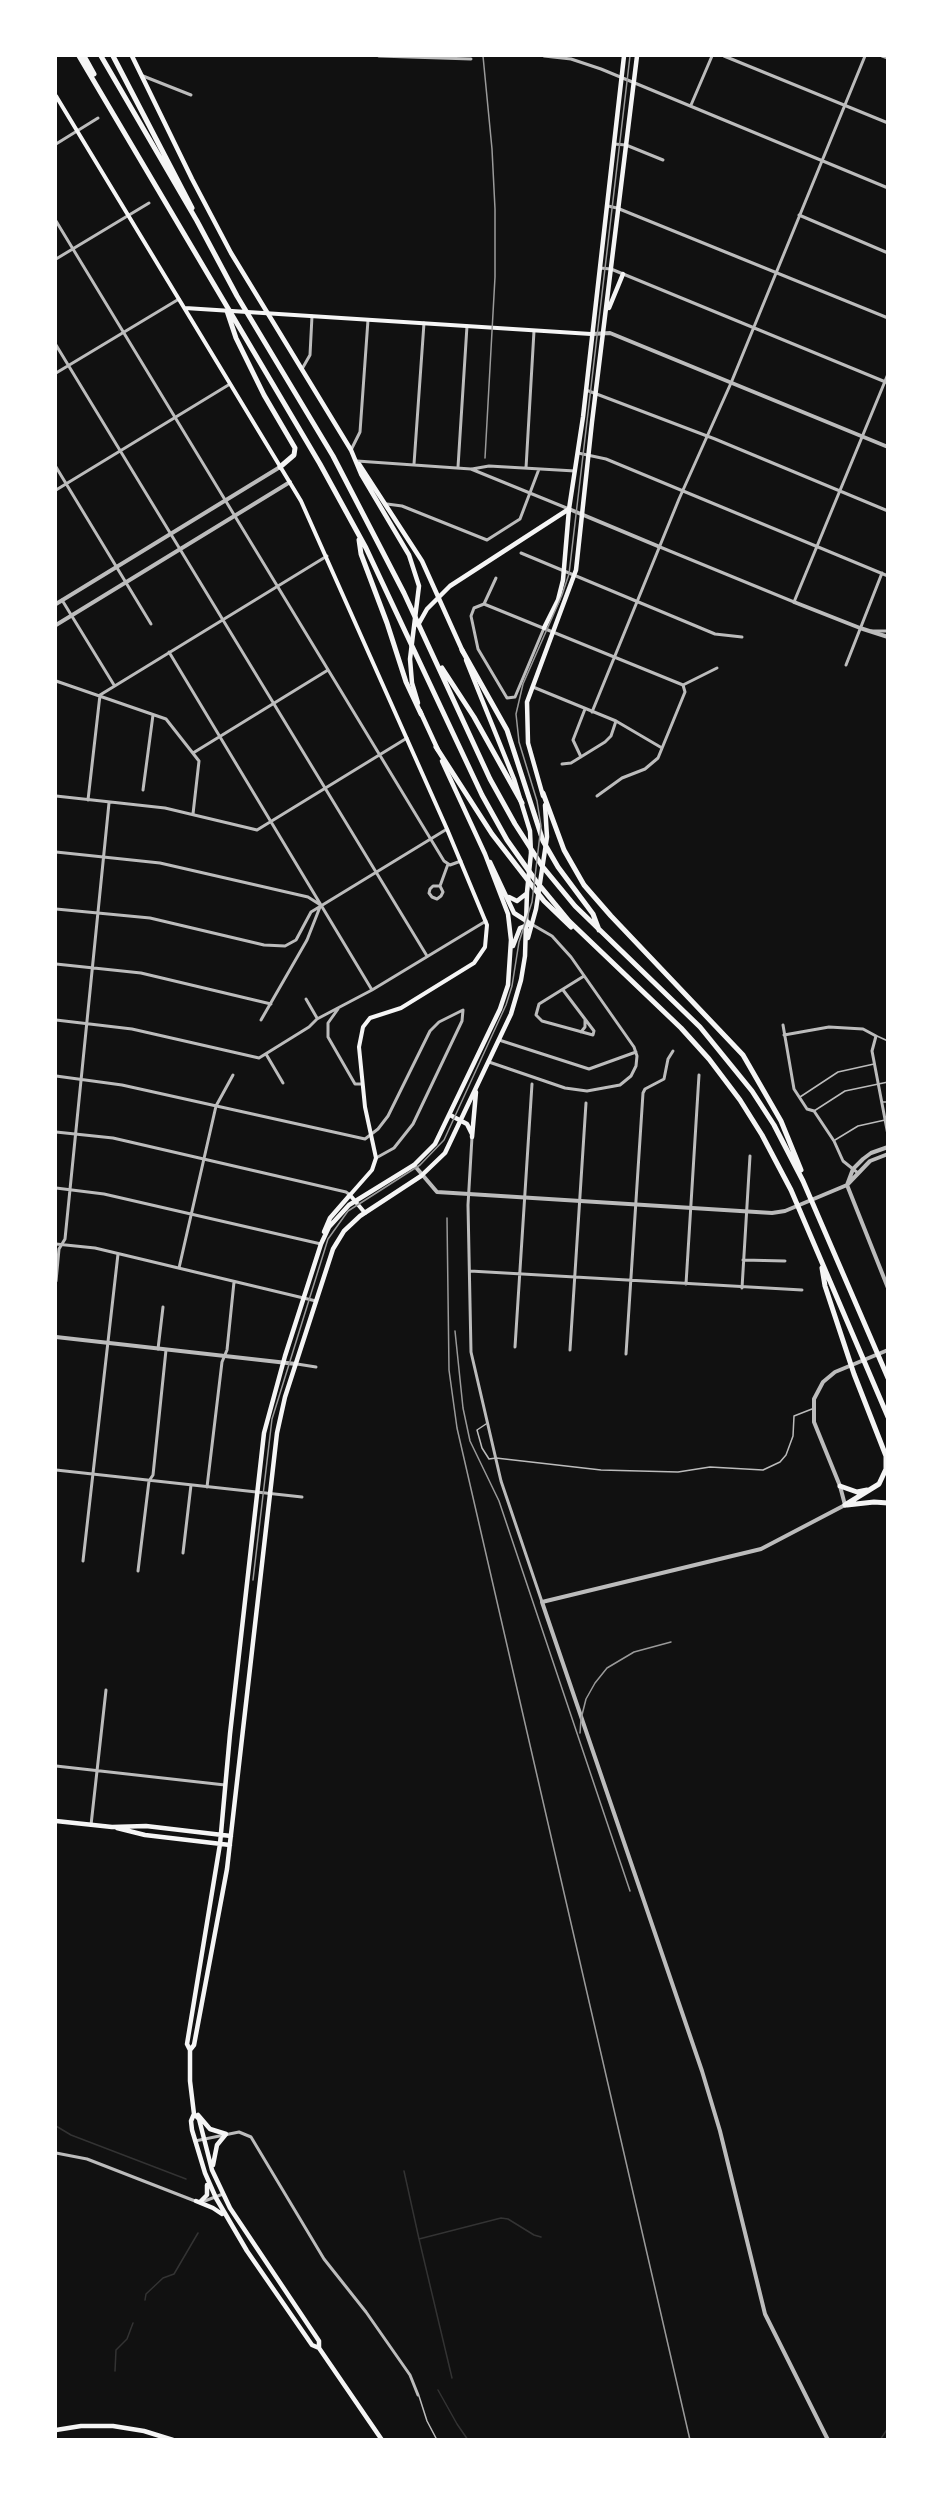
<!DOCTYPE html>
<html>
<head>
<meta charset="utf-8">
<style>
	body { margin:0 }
	#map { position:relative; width:943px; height:2495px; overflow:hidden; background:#111; font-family:"Libre Baskerville",serif }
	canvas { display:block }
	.frame { position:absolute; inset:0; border:57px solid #fff; pointer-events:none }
</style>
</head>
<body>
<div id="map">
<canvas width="943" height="2495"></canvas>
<div class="frame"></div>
</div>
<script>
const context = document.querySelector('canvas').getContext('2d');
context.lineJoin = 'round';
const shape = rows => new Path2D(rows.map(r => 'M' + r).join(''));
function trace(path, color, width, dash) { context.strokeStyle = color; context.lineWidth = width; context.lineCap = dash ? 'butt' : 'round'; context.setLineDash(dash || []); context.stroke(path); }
trace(shape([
	[56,2126,71,2135,186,2179],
	[404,2171,419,2239,501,2218,508,2219,534,2235,541,2237],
	[419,2239,452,2378],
	[145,2300,146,2294,163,2278,174,2274,198,2233],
	[115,2371,116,2350,127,2339,133,2323],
	[438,2390,457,2424,468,2440],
	[880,2440,888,2428]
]), '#333', 1.5);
trace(shape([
	[877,1036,888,1041],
	[800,1097,838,1072,874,1064],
	[882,1102,888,1102],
	[814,1111,845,1091,888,1082],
	[835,1140,858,1126,885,1120],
	[486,1424,477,1430,482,1448,489,1459,496,1458,601,1470,678,1472,710,1467,763,1470,780,1462,786,1455,793,1436,794,1416,812,1409],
	[419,2396,427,2421,437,2440]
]), '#bcbcbc', 1.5);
trace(shape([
	[379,56,471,59],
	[544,56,571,59,601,69,888,188],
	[724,56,888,123],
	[882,56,888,58],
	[143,76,191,95],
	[691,105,712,56],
	[56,144,98,118],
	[614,144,626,145,663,160],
	[608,206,617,208,888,318],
	[799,215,888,253],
	[56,221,444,861,450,865,461,861],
	[56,259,149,203],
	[600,268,611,269,888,383],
	[56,345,427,956],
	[302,369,310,355,312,316],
	[56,373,179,299],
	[586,390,715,439,888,511],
	[351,450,360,432,368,320],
	[578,453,606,459,888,576],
	[357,461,471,469,569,509],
	[414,464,424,323],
	[56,467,151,624],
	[458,467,467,326],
	[526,468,534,331],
	[472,469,489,466,575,471],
	[56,490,230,384],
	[387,504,402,506,487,540,520,519,539,469],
	[660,547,794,602,888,374],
	[521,553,715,634,742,637],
	[496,578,484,604,474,608,471,616,478,649,507,698,515,697,544,628],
	[62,600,114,685],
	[484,604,683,685,685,692,658,758,645,769,622,778,597,796],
	[871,631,888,631],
	[169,652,372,990],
	[846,665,882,573],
	[56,681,166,719,199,761,193,814],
	[683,685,717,668],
	[533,687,616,721,662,748],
	[592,712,679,499,731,383,865,56],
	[193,753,328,670],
	[581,757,573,740,585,709],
	[562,764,571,763,605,742,611,736,616,721],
	[143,790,153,715],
	[56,796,165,808,257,830,407,738],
	[88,800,100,695,327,556],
	[56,852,160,863,308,897,319,904],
	[440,886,433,886,430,889,429,893,432,897,437,899,441,896,443,892,440,886,448,864],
	[56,909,150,918,264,945,285,946,296,940,311,912,447,829],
	[56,964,141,973,271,1004],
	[563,990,594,1031,593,1035,542,1021,536,1015,539,1004,584,976],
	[306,999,317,1018],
	[338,1009,328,1023,328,1037,355,1084,362,1084],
	[56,1020,132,1029,259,1058,309,1027,317,1019,372,990,486,921],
	[261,1020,307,940,320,907],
	[783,1025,794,1089,807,1109,814,1111,834,1141,843,1161,858,1173],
	[581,1032,585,1027,585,1020],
	[784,1035,829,1027,863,1029,876,1036,872,1051,888,1135],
	[499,1040,589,1069,636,1052],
	[266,1054,283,1083],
	[489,1062,565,1088,587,1091,620,1085,631,1076,636,1066,637,1056,634,1047,571,957,552,936,533,925],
	[56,1076,122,1085,365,1139,378,1129,388,1116,430,1031,439,1022,463,1010,462,1021,413,1124,394,1148,376,1158],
	[56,1132,113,1138,346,1192,350,1195],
	[472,1137,468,1205,471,1352,501,1481,542,1602],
	[56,1188,104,1194,321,1244],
	[56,1244,95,1248,316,1301],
	[743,1260,785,1261],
	[179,1268,216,1106,233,1075],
	[470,1271,802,1290],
	[56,1281,59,1249,65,1239,109,803],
	[686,1284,699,1075],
	[742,1288,750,1156],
	[515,1347,532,1084],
	[158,1349,163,1307],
	[570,1350,586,1103],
	[626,1354,643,1093,645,1089,664,1079,668,1059,673,1051],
	[297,1364,316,1367],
	[56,1470,302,1497],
	[207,1487,222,1362,227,1350,234,1282],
	[183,1553,191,1485],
	[83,1561,118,1254],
	[138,1571,149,1481,153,1475,166,1350],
	[56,1766,225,1785],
	[91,1825,106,1690],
	[195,2141,239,2132,251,2137,324,2259,366,2312,410,2375,418,2395],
	[56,2153,87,2159,195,2201],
	[202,2202,223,2194]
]), '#bcbcbc', 3);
trace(shape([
	[592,334,610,333,888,447],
	[569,509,660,547],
	[794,602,860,628,888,637],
	[56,604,280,467],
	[56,625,290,482],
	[888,1147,871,1153,863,1159,853,1169,847,1185,888,1288],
	[414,1165,437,1192,772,1213,785,1211,847,1185,870,1161,888,1154],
	[56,1337,296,1364],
	[828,2440,765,2314,720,2131,702,2071,542,1602,761,1549,845,1505,840,1486,814,1422,814,1399,823,1382,835,1372,888,1350]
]), '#bcbcbc', 4);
trace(shape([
	[56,96,301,501,447,829,487,925,485,947,474,963,401,1008,370,1018,363,1027,359,1047,365,1107,376,1158,372,1170,350,1195,365,1213],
	[185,308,591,334]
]), '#f5f5f5', 4);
trace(shape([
	[132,56,192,179,231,253,351,450,361,474,409,555,419,586,410,659,412,683,418,703],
	[609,308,623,274],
	[359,464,422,561,463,652],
	[418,625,427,609,450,586,569,509],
	[544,628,558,600,563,580,569,509,583,417,624,56],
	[420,711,438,750],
	[543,796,528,743,527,702,576,570,592,422,637,56],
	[490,862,514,913,528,922],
	[509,897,517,901,526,894],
	[528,938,536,909,547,837,545,805],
	[513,946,520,928,530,924],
	[450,1115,467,1124,472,1134],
	[472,1137,476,1092],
	[324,1232,330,1218,350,1195],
	[56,1821,112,1827,146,1826,231,1836],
	[117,1828,145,1835,230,1845],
	[190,2050,194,2045,227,1869,277,1433,285,1397,333,1249,344,1231,360,1216,421,1176,445,1153,511,1014,521,980,525,956,527,892,531,853,530,831,514,779,466,660],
	[194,2114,199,2119,212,2170,230,2208,319,2341,319,2348],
	[198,2115,210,2129,226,2134,217,2145,213,2165],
	[196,2201,213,2208,222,2214],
	[200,2202,207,2195,207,2185],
	[56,2430,81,2426,113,2426,144,2431,173,2440],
	[382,2440,319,2348,312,2345,247,2251,216,2198,205,2173,192,2130,191,2121,194,2114,190,2081,190,2050,187,2044,220,1844,230,1734,264,1433,285,1356,321,1244,329,1227,349,1205,414,1165,435,1144,500,1009,508,985,511,940,508,914,485,854,442,761]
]), '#f5f5f5', 4.5);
trace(shape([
	[79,56,320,464,366,548,482,795,507,840,536,881,569,921,681,1028,709,1059,740,1100,762,1135,791,1190,888,1417],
	[84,56,94,74],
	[101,56,197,221,237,296,333,456,404,593,490,779,515,824,542,866,575,906,700,1027,752,1091,774,1125,803,1181,888,1378],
	[113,56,192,208],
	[227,311,236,338,264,395,295,448,294,455,280,467],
	[359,540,361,554,387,623,406,682,421,714],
	[462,650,507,730,543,841,558,867,593,914,599,930],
	[442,668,474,717,522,803],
	[436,747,492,834,544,901,571,927],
	[543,793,564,850,584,885,611,916,743,1055,781,1121,801,1170],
	[822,1268,825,1286,854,1374,886,1456,886,1469,879,1484,845,1505],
	[840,1486,857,1492,867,1490],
	[847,1505,874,1502,888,1503]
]), '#f5f5f5', 5);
trace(shape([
	[253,1580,272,1419,328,1239,348,1211,420,1165,444,1140,506,1005,512,986,519,942,532,902,541,826,537,801,519,742,516,714,523,684,562,595,569,574,630,56]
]), '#9a9a9a', 1.5);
trace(shape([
	[483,56,492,149,495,209,495,277,485,458],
	[447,1218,449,1370,457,1428,690,2440],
	[455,1331,463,1408,470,1441,499,1501,630,1891],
	[580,1733,581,1719,586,1699,595,1683,607,1668,634,1652,671,1642]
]), '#9a9a9a', 1.5);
</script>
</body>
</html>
